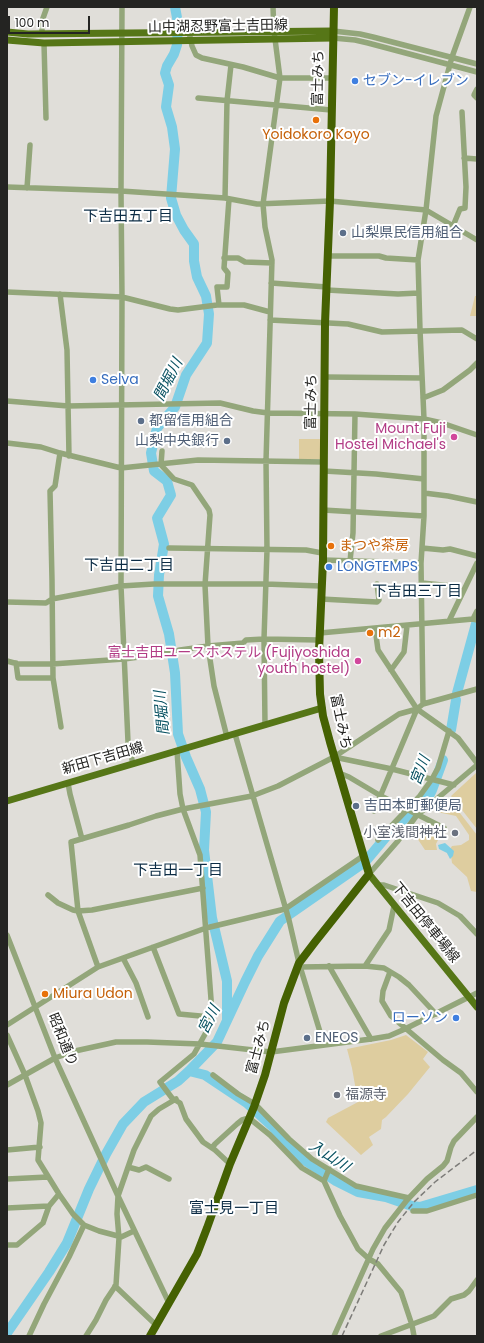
<!DOCTYPE html>
<html>
<head>
<meta charset="utf-8">
<style>
	body { margin:0 }
	#map { position:relative; width:484px; height:1343px; overflow:hidden; background:#e0ded9; font-family:Poppins,sans-serif }
	canvas { display:block }
	.frame { position:absolute; inset:0; border:8px solid #242422; pointer-events:none }
	.scale { position:absolute; left:8px; top:16px; width:82px; height:18px; box-sizing:border-box; border:2px solid #242422; border-top:0; padding-left:5px; font-size:12px; line-height:14px; white-space:nowrap; color:#242422; -webkit-text-stroke:3px #fff; paint-order:stroke }
</style>
</head>
<body>
<div id="map">
<canvas width="484" height="1343"></canvas>
<div class="frame"></div>
<div class="scale">100 m</div>
</div>
<script>
const context = document.querySelector('canvas').getContext('2d');
context.lineJoin = 'round';
function fillPath(path, color) { context.fillStyle = color; context.fill(path, 'evenodd'); }
const shape = rows => new Path2D(rows.map(r => 'M' + r).join(''));
function trace(path, color, width, dash) { context.strokeStyle = color; context.lineWidth = width; context.lineCap = dash ? 'butt' : 'round'; context.setLineDash(dash || []); context.stroke(path); }
function write(font, color, halo, rows, align = 'center') {
  context.font = font + ' Poppins,"Noto Sans JP",sans-serif'; context.lineWidth = 4; context.setLineDash([]); context.textBaseline = 'middle'; context.strokeStyle = halo; context.fillStyle = color; for (const [text, x, y, turn = 0] of rows) {
    context.save(); context.translate(x, y); context.rotate((+turn || 0) * Math.PI / 180); context.textAlign = isNaN(turn) ? turn : align; if (halo) context.strokeText(text, 0, 0); context.fillText(text, 0, 0); context.restore();
  }
}
fillPath(shape([
	[475,296,477,296,477,316,470,316],
	[299,439,323,439,322,459,299,459],
	[476,773,477,774,477,829,451,796],
	[446,799,449,799,477,835,477,892,471,891,467,877,452,863,451,856,447,854,452,846,461,845,469,840,469,835,456,816,437,812,435,807,438,803],
	[419,824,438,833,438,840,436,844,437,850,425,850,417,838,417,831],
	[406,1035,428,1052,423,1059,430,1067,408,1094,386,1117,382,1120,381,1129,369,1137,373,1145,361,1155,326,1122,328,1118,358,1102,352,1068,347,1049,391,1040]
]), '#decd9f');
fillPath(shape([
	[445,843,454,851,453,856,450,859,447,853,439,849,438,845]
]), '#7dcee5');
trace(shape([
	[175,7,178,23,177,45,174,54,167,66,165,73,169,85,166,107,172,127,175,149,171,198,176,215,184,230,194,244,194,261,197,277,206,296,209,314,207,343,186,375,175,407,157,428,151,453,154,471,167,481,171,495,157,518,164,544,159,575,158,596,169,634,175,673,178,734,186,757,200,789,206,812,204,850,212,918,227,981,227,1020],
	[457,693,477,620],
	[451,730,456,700],
	[189,1071,205,1075,247,1103,272,1126,297,1155,336,1181,358,1192,386,1197,412,1206,420,1207,477,1190],
	[7,1333,49,1272,67,1243,89,1189,106,1154,123,1124,144,1102,178,1081,189,1071,217,1042,245,982,258,956,280,921,365,862,390,832,429,796,432,790,443,760]
]), '#7dcee5', 10);
trace(shape([
	[122,7,121,191,122,297,121,586,128,742,133,764],
	[333,31,360,34,373,37,477,64],
	[189,32,192,46,196,55,202,58,243,67,280,78,332,78],
	[42,34,42,21,47,7],
	[333,38,355,40,368,43,477,72],
	[44,43,46,118],
	[477,89,474,95,477,98],
	[198,98,331,110],
	[464,158,477,159],
	[7,187,121,191,225,198,257,204,330,201,426,210,477,240],
	[27,188,30,145],
	[225,198,227,101,231,65],
	[453,226,460,209,465,208,466,187,462,112],
	[328,256,379,256,386,258,418,260],
	[224,258,238,258,245,262,272,263],
	[271,283,327,287],
	[327,290,398,294,419,293],
	[7,292,122,297,170,309,178,310,217,305,244,305,270,312],
	[60,294,67,350,69,456],
	[219,305,217,287,227,287,228,273,224,268,229,199],
	[270,320,348,324,382,332,462,330,477,339],
	[325,377,422,378],
	[423,398,443,390,470,370,477,363],
	[7,401,68,406,220,403,253,411,268,413,355,414,424,419,442,423,477,435],
	[7,443,41,447,60,453,121,468,198,460,324,462],
	[162,451,161,465,174,479,192,485,209,510,210,515,205,585,208,646,214,686,227,737],
	[60,453,55,486,50,491,52,580,53,678,61,727],
	[324,471,376,474,424,479],
	[424,493,448,496,477,502],
	[323,510,424,516],
	[169,548,306,550,322,553],
	[422,548,443,550,450,549,477,556],
	[323,560,421,563],
	[350,561,353,533,355,414],
	[422,583,452,586,463,592],
	[321,599,377,602,379,600,377,584],
	[7,602,46,603,52,599,121,586,154,584,265,584,321,586],
	[473,619,477,611],
	[449,621,477,563],
	[375,628,378,650,417,709,458,738,477,763],
	[320,633,473,619,477,620],
	[7,661,18,664,52,664,124,659,169,653,180,650,208,646,243,643,246,640,264,639,319,640],
	[16,663,18,678,53,678],
	[391,670,404,652,407,626],
	[423,704,477,689],
	[265,725,264,639,267,550,266,461,272,260,265,227,263,204,280,78,274,31,273,7],
	[235,734,289,920,299,963,324,1045],
	[177,751,180,794,183,809,200,855,212,1012,209,1027,194,1054,160,1082,172,1098,180,1103,186,1119,203,1142,215,1150,230,1164],
	[334,757,392,769,454,785],
	[339,773,349,777,381,796,444,828],
	[68,783,70,794,82,839],
	[374,811,417,709],
	[378,840,419,797,432,779,438,768,449,731],
	[369,874,397,842,417,815,426,808,477,765],
	[377,885,384,885,438,903,460,916,477,934],
	[48,895,58,903,73,910,78,911,92,910,203,888],
	[7,935,55,1058,118,1196,169,1303],
	[153,947,179,1014,211,1017],
	[123,958,136,983,148,1017],
	[329,966,371,1039],
	[365,966,389,930,394,906],
	[98,967,78,911,71,842,129,825,156,816,183,809,252,796,278,786,334,757,399,714,417,709,423,704,421,563,424,516,424,419,420,330,418,260,426,210,436,116,452,57,470,7],
	[301,967,365,966,384,968,399,977,409,985,436,1014],
	[390,972,383,991,382,1001,391,1016,443,1060,461,1073,477,1092],
	[7,1025,98,967,206,928,285,909,363,856],
	[7,1035,25,1075,38,1111,41,1123,38,1160,59,1194,73,1214,84,1225,69,1257,44,1304,29,1336],
	[213,1075,238,1094,255,1104,289,1139,312,1159,356,1186,409,1198],
	[7,1085,55,1058,75,1051,116,1042,147,1042,200,1044,271,1052,371,1039,389,1036,405,1029,477,993],
	[212,1148,215,1144,237,1124,242,1120,249,1118,270,1135,302,1168,324,1181,340,1216,358,1249,369,1259,378,1264,401,1292,412,1325,414,1336],
	[7,1150,40,1147],
	[128,1167,139,1170,146,1167,169,1179],
	[7,1179,48,1177],
	[324,1181,329,1169],
	[7,1208,49,1206],
	[413,1211,427,1211,477,1195],
	[84,1225,99,1231,118,1236],
	[119,1238,117,1214,118,1196,134,1150,151,1116,159,1109,176,1099],
	[7,1245,17,1245,43,1223,49,1206,59,1194],
	[115,1286,156,1325],
	[86,1336,96,1320,106,1300,116,1285,119,1238,134,1231],
	[334,1336,373,1249,385,1228,407,1200,427,1179,443,1166,447,1161,451,1147,454,1141,477,1117],
	[381,1336,434,1316,451,1299,464,1295,469,1291,477,1280]
]), '#93a67a', 5.5);
trace(shape([
	[7,32,28,34,333,31],
	[7,40,44,43,333,38],
	[7,801,322,708],
	[369,874,477,1007]
]), '#567617', 7);
trace(shape([
	[150,1336,197,1254,207,1228,230,1164,254,1107,265,1075,284,1003,299,963,315,942,369,874,330,742,323,716,320,694,319,651,323,560,325,323,330,201,334,7]
]), '#456102', 8);
trace(shape([
	[342,1336,384,1245,398,1222,414,1202,435,1182,477,1150]
]), '#7c7b78', 1.5, [6, 3]);
for (const [x, y, r, color] of [
	[355,81,4,"#3f7fe0"],
	[316,120,4,"#e8710a"],
	[343,233,4,"#5c6f8a"],
	[93,380,4,"#3f7fe0"],
	[141,421,4,"#5c6f8a"],
	[454,437,4,"#d1479c"],
	[227,441,4,"#5c6f8a"],
	[331,546,4,"#e8710a"],
	[329,567,4,"#3f7fe0"],
	[370,633,4,"#e8710a"],
	[358,661,4,"#d1479c"],
	[356,806,4,"#5c6f8a"],
	[455,833,4,"#6b7280"],
	[45,994,4,"#e8710a"],
	[456,1018,4,"#3f7fe0"],
	[307,1038,4,"#5c6f8a"],
	[337,1095,4,"#6b7280"]
]) { const dot = new Path2D(); dot.arc(x, y, r, 0, 2 * Math.PI); context.fillStyle = color; context.fill(dot); trace(dot, '#fff', 1.5); }
write('14px', '#242422', '#fff', [
	["山中湖忍野富士吉田線",218,27,-1],
	["富士みち",319,78,-89],
	["富士みち",312,402,-89],
	["富士みち",340,722,78],
	["新田下吉田線",103,759,-16],
	["下吉田停車場線",425,923,51],
	["昭和通り",62,1040,68],
	["富士みち",259,1047,-75]
]);
write('14px', '#366cbe', '#fff', [
	["セブン-イレブン",363,81],
	["Selva",101,380],
	["LONGTEMPS",337,567],
	["ローソン",448,1018,"right"]
], 'left');
write('14px', '#c56008', '#fff', [
	["Yoidokoro Koyo",316,135,"center"],
	["まつや茶房",339,546],
	["m2",378,633],
	["Miura Udon",53,994]
], 'left');
write('14px', '#4e5e75', '#fff', [
	["山梨県民信用組合",351,233],
	["都留信用組合",149,421],
	["山梨中央銀行",219,441,"right"],
	["吉田本町郵便局",364,806],
	["ENEOS",315,1038]
], 'left');
write('14px', '#b23c85', '#fff', [
	["Mount Fuji",446,429],
	["Hostel Michael's",446,445],
	["富士吉田ユースホステル (Fujiyoshida",350,653],
	["youth hostel)",350,669]
], 'right');
write('14px', '#5b616d', '#fff', [
	["小室浅間神社",447,833],
	["福源寺",345,1095,"left"]
], 'right');
write('15px', '#0c2c45', '#fff', [
	["下吉田五丁目",128,217],
	["下吉田二丁目",129,566],
	["下吉田三丁目",417,592],
	["下吉田一丁目",178,871],
	["富士見一丁目",234,1209]
]);
write('italic 15px', '#095262', '#fff', [
	["間堀川",169,380,-63],
	["間堀川",163,713,-95],
	["宮川",421,771,-69],
	["宮川",210,1020,-63],
	["入山川",329,1157,33]
]);
</script>
</body>
</html>
